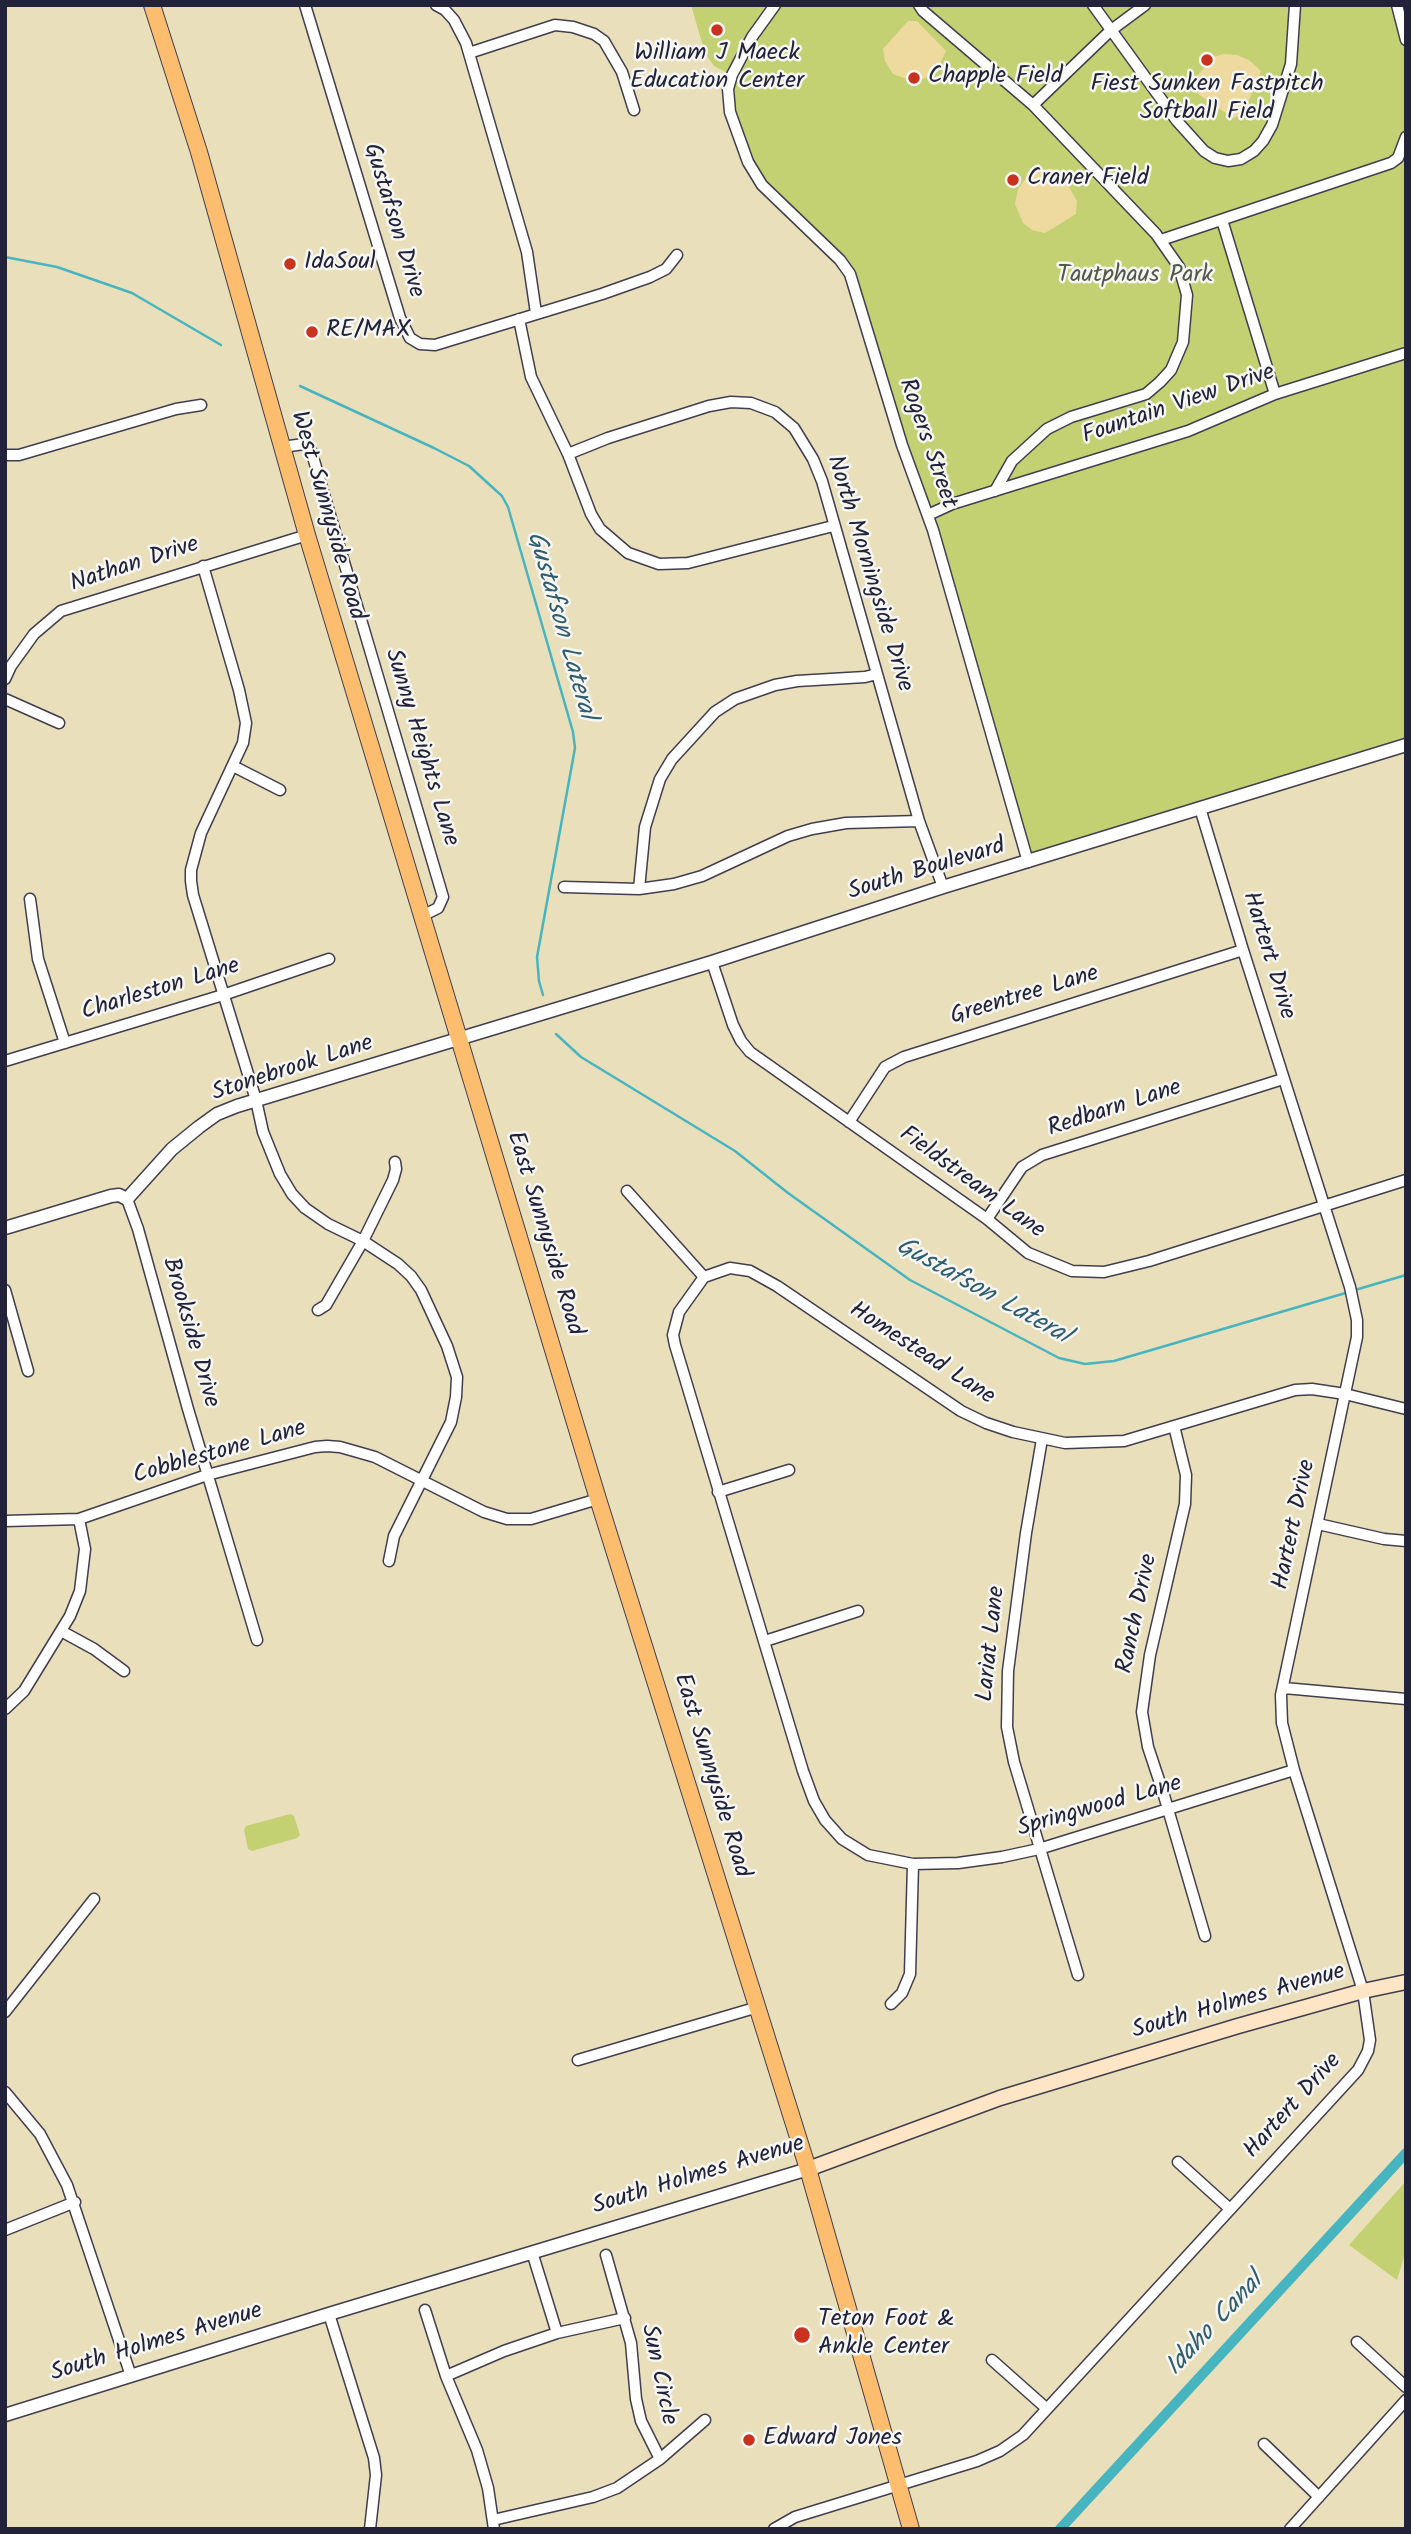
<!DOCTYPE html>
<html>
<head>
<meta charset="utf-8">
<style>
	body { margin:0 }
	#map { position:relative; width:1411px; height:2534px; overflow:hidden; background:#eadfbb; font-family:Kalam,sans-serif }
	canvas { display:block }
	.frame { position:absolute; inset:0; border:7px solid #22223b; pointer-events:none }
</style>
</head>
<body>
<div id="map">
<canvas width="1411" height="2534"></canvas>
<div class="frame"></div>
</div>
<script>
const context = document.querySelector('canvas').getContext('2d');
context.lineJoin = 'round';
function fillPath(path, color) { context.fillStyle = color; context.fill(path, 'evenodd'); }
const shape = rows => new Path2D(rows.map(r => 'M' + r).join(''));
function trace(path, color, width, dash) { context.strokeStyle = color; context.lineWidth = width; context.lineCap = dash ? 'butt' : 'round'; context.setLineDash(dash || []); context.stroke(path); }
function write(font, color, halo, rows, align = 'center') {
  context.font = font + ' Kalam,sans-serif'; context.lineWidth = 5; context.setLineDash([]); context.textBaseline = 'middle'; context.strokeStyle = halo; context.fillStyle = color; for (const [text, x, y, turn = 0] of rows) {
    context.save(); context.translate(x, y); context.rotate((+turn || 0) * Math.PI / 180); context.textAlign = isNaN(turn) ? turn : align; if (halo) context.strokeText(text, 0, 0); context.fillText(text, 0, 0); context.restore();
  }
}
fillPath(shape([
	[691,5,1406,5,1406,745,1028,862,850,274,762,185,730,112,731,75,714,66,705,53],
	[290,1814,294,1816,300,1835,297,1838,252,1851,248,1849,244,1830,246,1826],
	[1406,2181,1406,2251,1397,2280,1349,2245]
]), '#c3d173');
fillPath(shape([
	[908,21,917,21,946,51,936,72,923,79,907,79,893,74,885,61,883,49],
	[1223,54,1237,55,1249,60,1261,71,1243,114,1233,118,1198,94,1198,75,1214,57],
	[1049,169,1059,170,1077,201,1076,214,1045,233,1032,230,1023,223,1015,204,1018,189,1026,178,1037,172]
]), '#eeda9e');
trace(shape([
	[5,257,57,267,132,293,221,345],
	[300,386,434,448,469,466,502,496,508,507,573,732,575,748,537,957,539,981,543,995],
	[556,1034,581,1057,735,1151,788,1193,910,1280,1059,1358,1085,1364,1114,1361,1349,1292],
	[1355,1290,1406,1275]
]), '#46b5bf', 2.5);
trace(shape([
	[1060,2529,1406,2153]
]), '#46b5bf', 10);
const minor = shape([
	[305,5,400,318,410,338,420,344,435,345,602,294,650,277,666,269,677,255],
	[436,5,445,10,454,20,466,43,527,252,536,313],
	[775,5,752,37,732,75,728,89,730,112,748,162,762,185,840,260,850,274,902,445,933,530,1028,862],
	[919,5,923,11,1033,105,1156,234,1179,267,1187,295,1183,342,1171,370,1160,382,1146,394,1071,417,1047,429,1012,461,995,491],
	[1093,5,1177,121,1204,151,1215,158,1228,161,1241,159,1254,151,1263,141,1272,125,1291,64,1295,5],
	[1397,5,1406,40],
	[469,53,555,25,573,27,594,34,604,41,622,72,634,110],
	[1033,105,1110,31,1145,5],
	[1222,220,1275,394],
	[1161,240,1391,163,1398,158,1406,137],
	[519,319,531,377,568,454,591,514,600,529,628,553,659,564,688,563,833,526],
	[282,447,304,444,310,447,443,897,438,908,422,916],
	[568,454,608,438,709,406,731,402,751,403,775,412,794,428,813,459,822,481,919,821,943,887],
	[5,455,19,455,176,409,201,405],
	[928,515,952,504,1188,431,1275,394,1406,353],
	[203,566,239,690,246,723,243,743,201,833,191,870,191,881,193,895,256,1100,263,1132,280,1174,292,1194,305,1208,328,1224,363,1241,398,1264,411,1276,421,1290,447,1346,457,1377,456,1397,451,1422,394,1536,389,1561],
	[5,679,11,666,34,634,61,611,307,535],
	[5,699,59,723],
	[233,766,280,790],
	[564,887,639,889,674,884,702,876,788,836,812,829,846,823,919,821],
	[639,889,645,827,660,779,672,759,715,712,735,699,775,685,797,681,865,677,877,674],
	[30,899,38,959,65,1043],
	[712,962,733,1025,741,1041,750,1052,987,1219,1028,1253,1072,1271,1104,1272,1149,1261,1406,1180],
	[5,1061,223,995,329,959],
	[849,1122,885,1067,904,1057,1243,950],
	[627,1191,704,1277],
	[127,1199,138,1229,188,1409,257,1640],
	[987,1219,1022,1167,1042,1155,1283,1079],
	[5,1290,28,1371],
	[318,1310,326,1305,363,1241,393,1180,396,1169,395,1162],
	[1174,1426,1186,1475,1185,1504,1150,1655,1142,1712,1148,1747,1163,1792,1205,1936],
	[1042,1439,1026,1533,1008,1671,1007,1727,1014,1762,1078,1975],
	[718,1492,789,1470],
	[5,1521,79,1519,207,1475,315,1447,327,1446,340,1447,375,1457,484,1512,507,1519,531,1519,598,1499],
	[1318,1524,1384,1539,1406,1541],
	[61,1631,94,1649,124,1671],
	[765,1641,858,1611],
	[1284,1688,1406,1699],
	[5,1709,24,1691,70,1616,80,1591,85,1549,79,1519],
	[1294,1770,1039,1849,1002,1857,958,1863,913,1864,868,1855,842,1839,825,1820,814,1801,803,1771,675,1345,673,1335,679,1312,704,1277,730,1268,750,1271,777,1286,961,1411,986,1423,1013,1432,1065,1443,1124,1441,1295,1390,1312,1389,1345,1394,1406,1409],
	[891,2004,902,1993,910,1974,913,1864],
	[5,2012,94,1899],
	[578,2060,758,2007],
	[5,2092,40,2134,67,2185,131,2376],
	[1178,2162,1230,2209],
	[5,2230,75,2202],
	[532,2252,557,2333],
	[606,2255,631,2343,636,2399,641,2421,660,2459],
	[425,2310,446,2376,477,2450,488,2488,494,2529],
	[329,2314,374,2458,376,2475,370,2529],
	[1357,2342,1406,2387],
	[992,2360,1046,2408],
	[446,2376,504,2351,557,2333,625,2318],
	[1264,2444,1319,2497],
	[493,2520,593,2497,617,2488,660,2459,705,2420],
	[774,2529,795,2517,977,2461,1000,2451,1023,2435,1358,2070,1368,2051,1370,2040,1363,1991,1294,1770,1282,1723,1281,1695,1357,1337,1357,1320,1350,1287,1243,950,1200,808],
	[1290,2529,1406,2400]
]);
const tertiary = shape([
	[5,1228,111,1196,119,1195,127,1199,172,1149,199,1127,217,1114,237,1106,712,962,943,887,1406,745],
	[5,2415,329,2314,808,2169]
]);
const secondary = shape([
	[808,2169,1000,2098,1238,2026,1363,1991,1406,1982]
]);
const primary = shape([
	[152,5,199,152,307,535,598,1499,808,2169,911,2529]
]);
trace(minor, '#403e4e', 13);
trace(tertiary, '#403e4e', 15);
trace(secondary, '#403e4e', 17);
trace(primary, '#403e4e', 18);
trace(minor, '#fff', 10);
trace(tertiary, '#fff', 12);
trace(secondary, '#fee5c5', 14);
trace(primary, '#fcbd6f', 16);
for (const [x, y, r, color] of [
	[717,30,7,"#c8321e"],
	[1207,60,7,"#c8321e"],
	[914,78,7,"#c8321e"],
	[1013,180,7,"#c8321e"],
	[290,264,7,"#c8321e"],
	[312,332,7,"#c8321e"],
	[802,2335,9,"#c8321e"],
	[749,2440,7,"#c8321e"]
]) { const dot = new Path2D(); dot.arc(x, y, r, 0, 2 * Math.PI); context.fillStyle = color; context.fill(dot); trace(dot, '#f6f6f2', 2.5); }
write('24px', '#22223b', '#f6f6f2', [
	["William J Maeck",717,55,"center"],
	["Education Center",717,83,"center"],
	["Chapple Field",928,78],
	["Fiest Sunken Fastpitch",1207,86,"center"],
	["Softball Field",1207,114,"center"],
	["Craner Field",1027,180],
	["IdaSoul",304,264],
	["RE/MAX",326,332],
	["Teton Foot &",818,2321],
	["Ankle Center",818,2349],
	["Edward Jones",763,2440]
], 'left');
write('24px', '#22223b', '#f6f6f2', [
	["Gustafson Drive",392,221,73],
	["Fountain View Drive",1179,406,-19],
	["Rogers Street",926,444,71],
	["West Sunnyside Road",326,516,74],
	["Nathan Drive",135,566,-18],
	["North Morningside Drive",868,574,73],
	["Sunny Heights Lane",420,748,73],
	["South Boulevard",927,871,-17],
	["Hartert Drive",1267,956,73],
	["Charleston Lane",161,991,-17],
	["Greentree Lane",1025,997,-17],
	["Stonebrook Lane",293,1070,-18],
	["Redbarn Lane",1115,1110,-18],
	["Fieldstream Lane",971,1184,36],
	["East Sunnyside Road",543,1234,73],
	["Brookside Drive",189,1333,74],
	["Homestead Lane",921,1355,33],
	["Cobblestone Lane",220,1454,-16],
	["Hartert Drive",1296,1525,-78],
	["Ranch Drive",1139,1614,-78],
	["Lariat Lane",993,1644,-84],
	["East Sunnyside Road",710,1776,73],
	["Springwood Lane",1100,1808,-16],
	["South Holmes Avenue",1239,2003,-16],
	["Hartert Drive",1294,2107,-48],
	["South Holmes Avenue",699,2177,-17],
	["South Holmes Avenue",157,2344,-17],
	["Sun Circle",657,2375,78]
]);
write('24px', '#52574c', '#f6f6f2', [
	["Tautphaus Park",1135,277]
]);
write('italic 26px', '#305d70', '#f6f6f2', [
	["Gustafson Lateral",559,626,74],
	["Gustafson Lateral",982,1293,29],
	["Idaho Canal",1216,2326,-47]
]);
</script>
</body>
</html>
